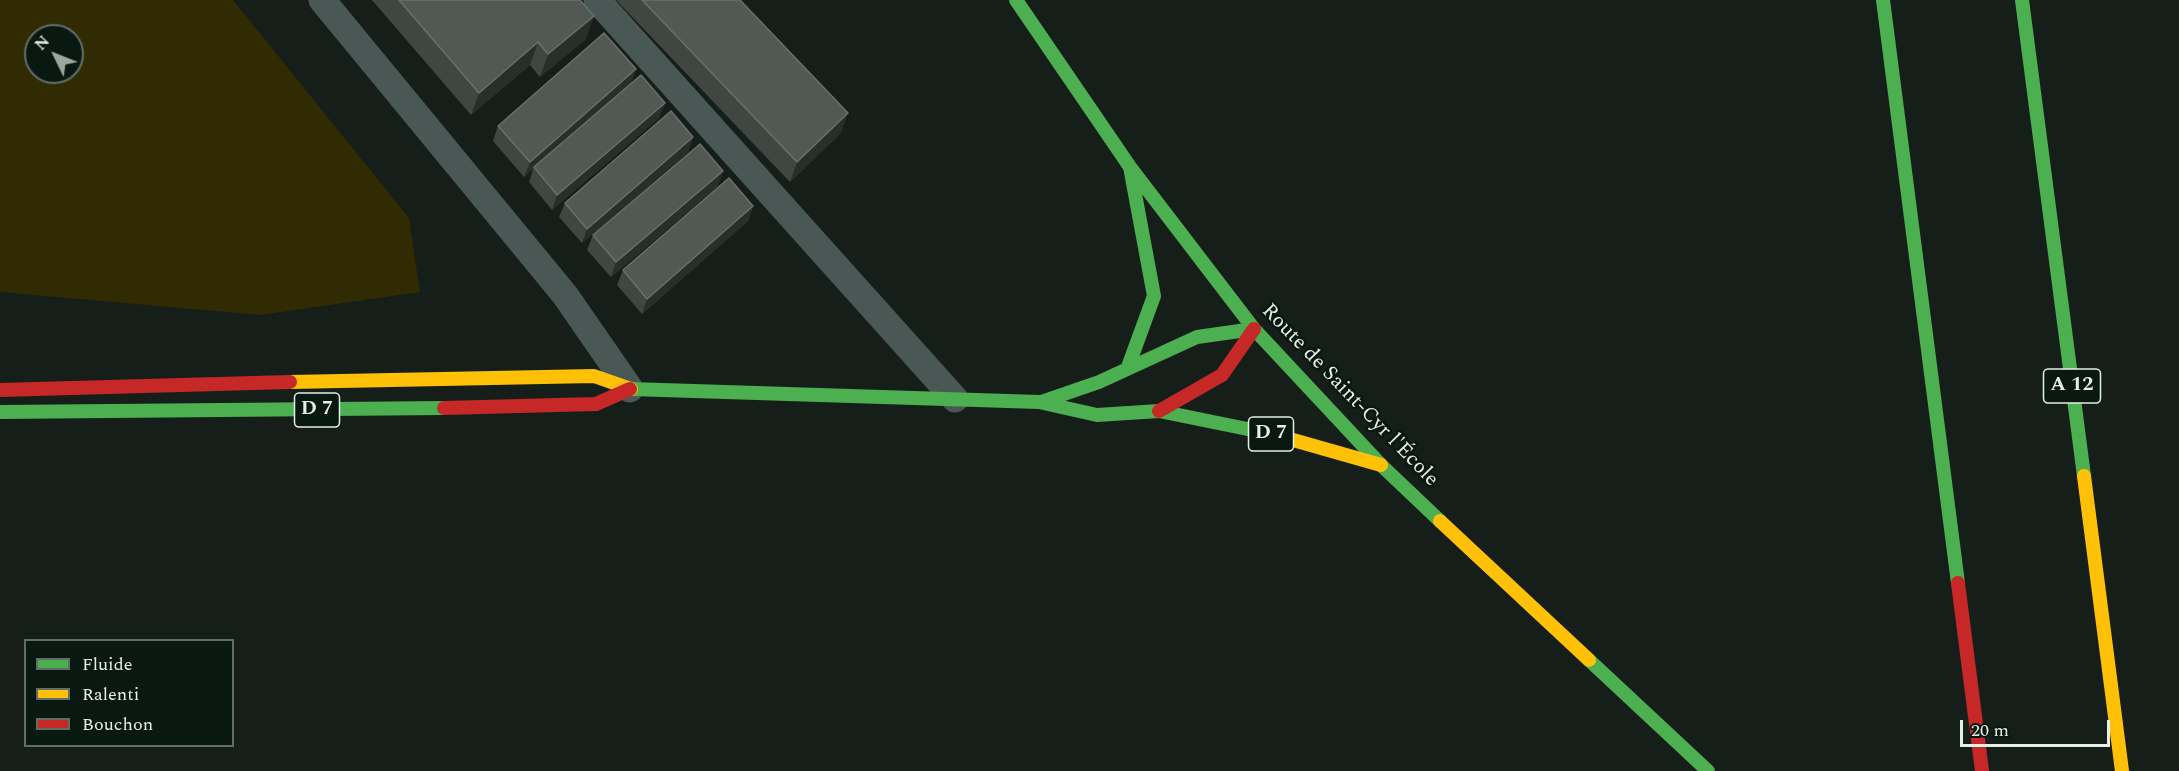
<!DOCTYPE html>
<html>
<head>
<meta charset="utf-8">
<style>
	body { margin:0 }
	#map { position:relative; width:2179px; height:771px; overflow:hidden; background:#161e1a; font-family:Spectral,serif }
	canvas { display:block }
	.legend { position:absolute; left:24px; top:639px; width:210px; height:108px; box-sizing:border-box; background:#091811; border:2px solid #616e67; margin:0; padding:8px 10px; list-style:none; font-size:18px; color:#e5efe9 }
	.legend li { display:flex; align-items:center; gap:12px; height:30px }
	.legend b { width:30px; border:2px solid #616e67 }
	.north { position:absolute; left:24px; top:24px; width:60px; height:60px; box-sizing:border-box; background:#091811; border:2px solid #616e67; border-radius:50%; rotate:313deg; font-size:16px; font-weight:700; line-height:24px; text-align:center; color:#e5efe9 }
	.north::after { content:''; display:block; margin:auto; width:21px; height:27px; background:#9da6a1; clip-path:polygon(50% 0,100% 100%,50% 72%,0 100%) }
	.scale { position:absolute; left:1960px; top:720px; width:150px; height:27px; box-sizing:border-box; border:3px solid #e5efe9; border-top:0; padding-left:8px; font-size:18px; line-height:21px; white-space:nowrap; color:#e5efe9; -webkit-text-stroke:4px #091811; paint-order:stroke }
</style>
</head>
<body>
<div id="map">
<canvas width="2179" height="771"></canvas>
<ul class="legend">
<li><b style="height:8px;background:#4caf50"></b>Fluide</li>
<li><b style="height:8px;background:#ffc107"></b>Ralenti</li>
<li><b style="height:8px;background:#c62828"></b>Bouchon</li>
</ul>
<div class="north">N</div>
<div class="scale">20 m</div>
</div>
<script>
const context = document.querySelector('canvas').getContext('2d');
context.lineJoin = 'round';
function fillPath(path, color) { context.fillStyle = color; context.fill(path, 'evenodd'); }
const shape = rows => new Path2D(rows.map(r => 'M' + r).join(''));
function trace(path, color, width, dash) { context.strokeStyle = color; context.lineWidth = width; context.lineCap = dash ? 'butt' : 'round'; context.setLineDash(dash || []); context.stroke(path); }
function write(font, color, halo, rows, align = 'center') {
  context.font = font + ' Spectral,serif'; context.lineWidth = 5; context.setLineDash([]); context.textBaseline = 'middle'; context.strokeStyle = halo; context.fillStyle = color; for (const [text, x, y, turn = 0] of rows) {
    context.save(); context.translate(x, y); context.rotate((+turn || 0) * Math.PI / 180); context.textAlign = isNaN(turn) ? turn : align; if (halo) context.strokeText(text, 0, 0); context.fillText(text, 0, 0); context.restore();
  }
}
fillPath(shape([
	[0,0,233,0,409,218,420,292,260,315,0,292],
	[36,36,72,36,72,72,36,72]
]), '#312b04');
trace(shape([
	[322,0,565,295,630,389],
	[597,0,955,399]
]), '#495855', 27);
trace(shape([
	[1016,0,1130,167,1254,329,1381,465,1440,521],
	[1883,0,1958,583],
	[2022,0,2084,476],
	[1128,367,1154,296,1130,167],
	[631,389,1039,402,1097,415,1159,411,1272,434],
	[1041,402,1099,382,1197,337,1254,329],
	[0,412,444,408],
	[1589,660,1708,771]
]), '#4caf50', 14);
trace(shape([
	[290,382,594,376,631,389],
	[1272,434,1381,465],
	[2084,476,2122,771],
	[1440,521,1589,660]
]), '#ffc107', 14);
trace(shape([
	[0,390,290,382],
	[444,408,596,404,630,389],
	[1159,411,1222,375,1254,329],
	[1958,583,1982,771]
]), '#c62828', 14);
fillPath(shape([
	[372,0,580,0,586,39,540,77,530,65,471,115],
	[616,0,740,0,841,133,790,182],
	[631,84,589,120,665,103,659,118,552,210,529,182,533,169,524,177,493,141,498,126],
	[693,137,688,152,582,243,559,217,565,203],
	[718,186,611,277,587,250,593,235],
	[753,206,748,221,642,314,617,285,623,270]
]), '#404742');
fillPath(shape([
	[594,16,586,39,540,77,548,54],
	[538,42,530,65,471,115,479,93],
	[636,69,631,84,535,168,534,167,533,169,524,177,530,162],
	[665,103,659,118,552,210,557,195],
	[848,113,841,133,790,182,797,162],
	[693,137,688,152,582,243,587,229],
	[723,171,718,186,611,277,616,262],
	[753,206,748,221,642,314,647,299]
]), '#282f2a');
const building = shape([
	[399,0,580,0,594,16,548,54,538,42,479,93,399,0],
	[642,0,740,0,848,113,797,162,642,0],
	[604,33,636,69,530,162,498,126,604,33],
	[641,75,665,103,557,195,534,167,641,75],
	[671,111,693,137,587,229,565,203,671,111],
	[700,144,723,171,616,262,593,235,700,144],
	[729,178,753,206,647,299,623,270,729,178]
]);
fillPath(building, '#525954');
trace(building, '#69706b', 1.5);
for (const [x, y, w] of [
	[2072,386,57],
	[317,410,45],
	[1271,434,45]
]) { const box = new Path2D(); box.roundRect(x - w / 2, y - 17, w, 34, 4.5); context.fillStyle = '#091811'; context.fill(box); trace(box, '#e5efe9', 1.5); }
write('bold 20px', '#e5efe9', null, [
	["A 12",2072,386],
	["D 7",317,410],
	["D 7",1271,434]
]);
write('21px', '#e5efe9', '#091811', [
	["Route de Saint-Cyr l'École",1349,396,46]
]);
</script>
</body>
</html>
